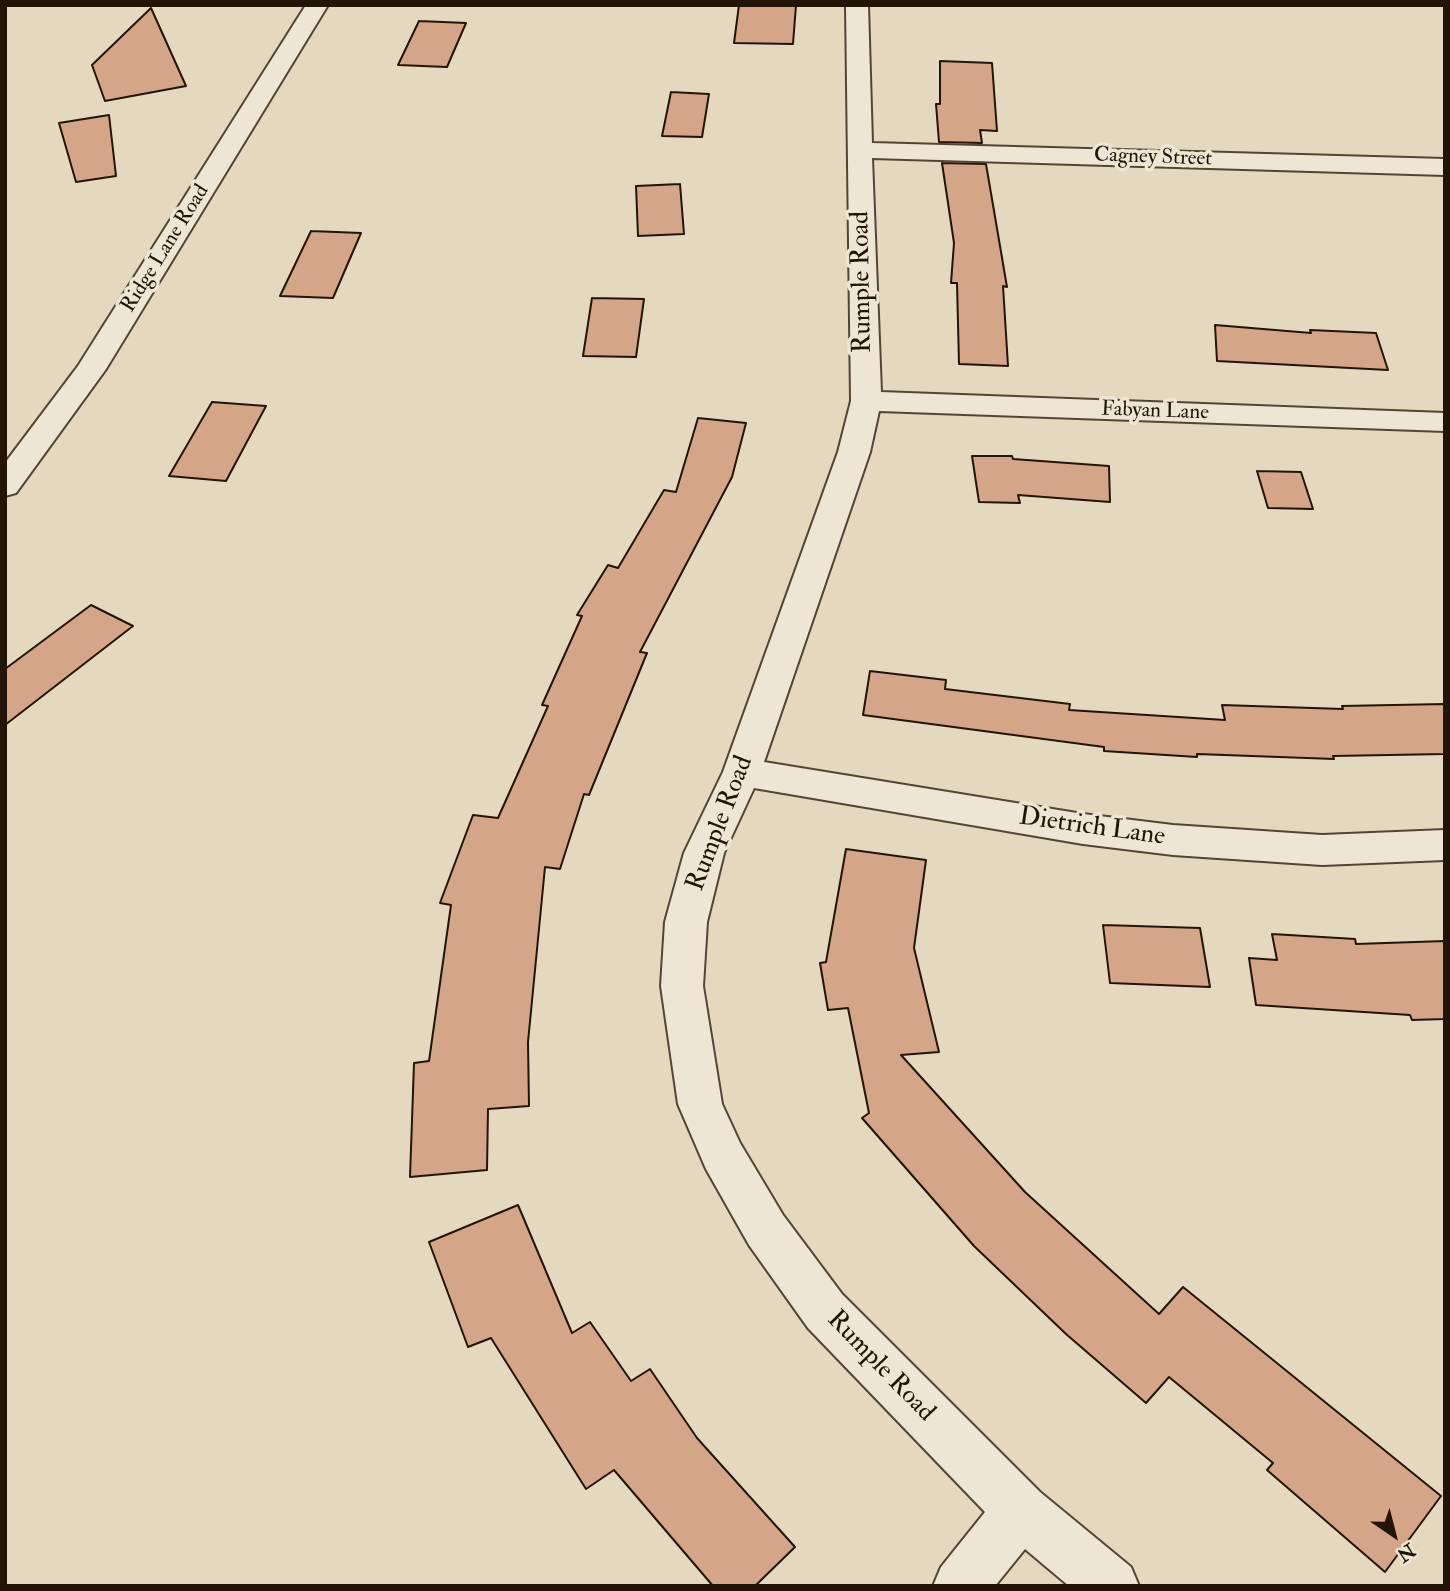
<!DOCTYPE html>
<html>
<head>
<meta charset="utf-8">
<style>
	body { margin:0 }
	#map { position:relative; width:1450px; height:1591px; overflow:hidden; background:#e4d9bf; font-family:"IM FELL Double Pica",serif }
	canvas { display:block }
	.frame { position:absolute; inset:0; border:7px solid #221406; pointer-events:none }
	.north { position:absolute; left:1359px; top:1500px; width:70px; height:70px; -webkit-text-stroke:5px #ede6d5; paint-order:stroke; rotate:145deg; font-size:19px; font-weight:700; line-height:28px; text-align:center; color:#221406 }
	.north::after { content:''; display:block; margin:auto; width:24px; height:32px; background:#221406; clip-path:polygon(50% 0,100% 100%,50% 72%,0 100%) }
</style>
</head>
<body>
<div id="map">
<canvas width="1450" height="1591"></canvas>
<div class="frame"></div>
<div class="north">N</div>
</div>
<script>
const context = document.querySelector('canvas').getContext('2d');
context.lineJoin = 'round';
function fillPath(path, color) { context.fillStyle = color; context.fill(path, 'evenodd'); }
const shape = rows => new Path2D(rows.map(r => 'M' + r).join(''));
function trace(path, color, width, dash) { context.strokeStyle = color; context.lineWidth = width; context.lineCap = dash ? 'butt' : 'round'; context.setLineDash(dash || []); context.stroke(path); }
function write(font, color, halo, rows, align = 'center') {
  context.font = font + ' "IM FELL Double Pica",serif'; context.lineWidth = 7; context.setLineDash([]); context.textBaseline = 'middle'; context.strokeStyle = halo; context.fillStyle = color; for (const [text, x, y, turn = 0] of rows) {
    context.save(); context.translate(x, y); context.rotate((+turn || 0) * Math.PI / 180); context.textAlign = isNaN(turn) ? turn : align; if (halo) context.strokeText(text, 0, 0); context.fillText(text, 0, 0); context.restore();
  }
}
const building = shape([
	[739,5,796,5,793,44,734,43,739,5],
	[151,8,186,86,105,101,92,65,151,8],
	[419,21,466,23,447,67,398,65,419,21],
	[940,61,992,63,997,131,980,130,982,143,939,142,936,104,940,104,940,61],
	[671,92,709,94,702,137,662,136,671,92],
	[109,115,116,176,76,182,59,123,109,115],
	[942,163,986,164,1007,287,1003,286,1008,366,959,364,957,283,951,283,954,243,942,163],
	[680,184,684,234,638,236,636,186,680,184],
	[311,231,361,233,333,298,280,296,311,231],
	[592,298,644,299,636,357,583,356,592,298],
	[1215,325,1311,333,1310,330,1376,333,1388,370,1217,361,1215,325],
	[212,402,266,406,226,481,169,476,212,402],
	[698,418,746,423,732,477,640,652,647,653,589,795,584,794,560,869,545,867,528,1042,529,1106,488,1109,487,1170,410,1177,414,1063,429,1061,451,905,440,903,473,815,498,818,548,706,542,705,582,616,577,615,608,565,618,568,664,490,676,492,698,418],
	[972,456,1012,456,1013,459,1109,466,1110,502,1018,495,1020,503,979,502,972,456],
	[1257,471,1301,472,1313,509,1268,508,1257,471],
	[91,605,133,626,5,725,5,669,91,605],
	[870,671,946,680,945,689,1070,704,1069,710,1225,720,1222,705,1343,709,1342,706,1445,704,1445,754,1333,756,1334,759,1197,754,1197,757,1104,751,1104,747,863,715,870,671],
	[846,849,926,860,914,948,939,1052,901,1055,1025,1192,1159,1314,1183,1287,1441,1496,1385,1572,1267,1470,1273,1463,1169,1377,1146,1403,1066,1334,974,1246,862,1118,869,1113,848,1008,828,1010,820,963,826,962,846,849],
	[1103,925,1200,928,1210,987,1110,983,1103,925],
	[1272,934,1355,939,1356,944,1445,941,1445,1019,1412,1020,1410,1015,1256,1005,1249,958,1277,960,1272,934],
	[518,1205,572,1333,590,1322,631,1381,650,1369,697,1438,795,1547,755,1586,713,1586,614,1470,586,1489,491,1338,468,1347,429,1242,518,1205]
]);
fillPath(building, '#d5a587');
trace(building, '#221406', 2);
const minor = shape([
	[306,5,328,5,106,369,16,493,5,496,5,463,78,366,306,5],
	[846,5,868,5,872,143,1445,159,1445,175,872,158,881,392,1445,413,1445,431,879,411,870,452,764,762,1083,814,1173,825,1322,835,1445,830,1445,860,1322,865,1173,855,1083,844,754,788,724,853,707,922,703,986,722,1104,740,1143,783,1215,842,1294,1040,1492,1131,1567,1139,1586,1069,1586,1025,1549,995,1586,933,1586,941,1567,985,1512,808,1328,749,1245,706,1169,678,1104,661,986,665,922,684,853,723,772,838,452,851,401,846,5]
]);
trace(minor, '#524534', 4);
fillPath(minor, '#ede6d5');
write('21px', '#221406', '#ede6d5', [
	["Cagney Street",1153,158,2],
	["Ridge Lane Road",166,249,-58],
	["Fabyan Lane",1155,412,2]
]);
write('26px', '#221406', '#ede6d5', [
	["Rumple Road",863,282,-91],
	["Rumple Road",721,824,-69],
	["Dietrich Lane",1092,828,8],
	["Rumple Road",880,1367,46]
]);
</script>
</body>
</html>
